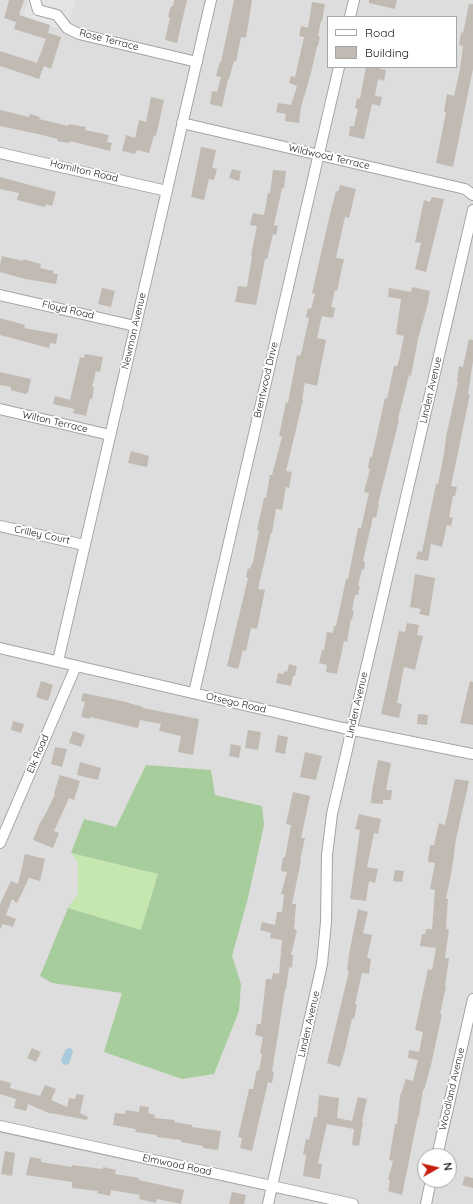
<!DOCTYPE html>
<html>
<head>
<meta charset="utf-8">
<style>
	body { margin:0 }
	#map { position:relative; width:473px; height:1204px; overflow:hidden; background:#f0eee7; font-family:Quicksand,sans-serif }
	canvas { display:block }
	.legend { position:absolute; left:327px; top:16px; width:130px; height:52px; box-sizing:border-box; background:#fff; border:1px solid #a6a6a6; margin:0; padding:5px 7px; list-style:none; font-size:12px; color:#202020 }
	.legend li { display:flex; align-items:center; gap:8px; height:20px }
	.legend b { width:20px; border:1px solid #a6a6a6 }
	.north { position:absolute; left:417px; top:1148px; width:40px; height:40px; box-sizing:border-box; background:#fff; border:1px solid #a6a6a6; border-radius:50%; rotate:82deg; font-size:11px; font-weight:700; line-height:16px; text-align:center; color:#202020 }
	.north::after { content:''; display:block; margin:auto; width:14px; height:18px; background:#c61c09; clip-path:polygon(50% 0,100% 100%,50% 72%,0 100%) }
</style>
</head>
<body>
<div id="map">
<canvas width="473" height="1204"></canvas>
<ul class="legend">
<li><b style="height:5px;background:#fff"></b>Road</li>
<li><b style="height:11px;background:#c0bab3"></b>Building</li>
</ul>
<div class="north">N</div>
</div>
<script>
const context = document.querySelector('canvas').getContext('2d');
context.lineJoin = 'round';
function fillPath(path, color) { context.fillStyle = color; context.fill(path, 'evenodd'); }
const shape = rows => new Path2D(rows.map(r => 'M' + r).join(''));
function trace(path, color, width, dash) { context.strokeStyle = color; context.lineWidth = width; context.lineCap = dash ? 'butt' : 'round'; context.setLineDash(dash || []); context.stroke(path); }
function write(font, color, halo, rows, align = 'center') {
  context.font = font + ' Quicksand,sans-serif'; context.lineWidth = 3.5; context.setLineDash([]); context.textBaseline = 'middle'; context.strokeStyle = halo; context.fillStyle = color; for (const [text, x, y, turn = 0] of rows) {
    context.save(); context.translate(x, y); context.rotate((+turn || 0) * Math.PI / 180); context.textAlign = isNaN(turn) ? turn : align; if (halo) context.strokeText(text, 0, 0); context.fillText(text, 0, 0); context.restore();
  }
}
fillPath(shape([
	[0,0,473,0,473,1204,0,1204],
	[328,17,456,17,456,67,328,67],
	[425,1156,449,1156,449,1180,425,1180]
]), '#dedddd');
fillPath(shape([
	[71,853,158,874,141,930,68,908,78,894,78,862]
]), '#c5e7af');
fillPath(shape([
	[146,765,211,770,215,795,262,806,264,825,248,898,232,956,241,984,239,1011,214,1074,182,1079,104,1052,122,993,52,983,40,976,68,908,141,930,158,874,71,853,84,819,116,827]
]), '#a7cd9d');
fillPath(shape([
	[28,0,76,0,66,31,23,17]
]), '#e4e4e4');
fillPath(shape([
	[69,1048,72,1049,73,1052,69,1064,65,1065,62,1063,61,1060,66,1049]
]), '#a9cbdb');
fillPath(shape([
	[9,0,24,0,19,15,50,25,48,33,61,37,51,69,44,66,39,79,0,66,0,51,37,63,46,39,14,29,16,22,4,18],
	[174,0,187,0,177,43,165,40,170,18,168,17,171,6,173,6],
	[234,0,252,0,246,38,241,37,236,62,234,61,229,79,228,79,222,107,210,104,212,91,217,92,221,77,216,76,220,62,221,62],
	[369,0,397,0,395,9,369,3],
	[312,2,325,4,322,21,321,21,318,36,320,37,318,46,317,46,311,73,301,107,299,123,285,121,286,114,276,112,278,103,291,105,297,86,289,83,291,76,295,77,304,37,299,36,301,26,308,28],
	[469,4,473,4,473,69,453,167,436,163,446,112,444,112,447,94,454,96,460,69,463,46,459,45,461,32,463,33],
	[366,67,380,67,380,69,386,70,384,81,378,79,375,96,382,97,380,106,372,104,364,139,349,136,350,126,354,126,358,109,355,108,357,98,360,99],
	[151,97,164,100,156,136,154,135,149,153,137,150,135,154,122,151,126,135,135,138,139,120,146,122],
	[0,110,29,117,30,114,40,117,39,119,68,126,69,124,86,127,85,130,109,135,107,142,112,143,110,151,70,141,70,143,57,141,58,139,38,134,0,126],
	[201,147,216,150,212,168,217,169,214,180,209,179,204,200,191,197],
	[232,169,241,171,239,181,229,178],
	[273,170,286,171,284,188,282,188,274,225,278,226,276,235,273,234,267,259,265,259,256,305,235,302,238,286,247,287,252,256,251,255,257,226,250,225,253,213,264,215,268,193,270,193],
	[0,177,56,192,52,206,46,204,45,207,17,200,19,193,0,189],
	[340,185,356,189,349,218,345,217,344,221,336,258,344,259,337,291,335,290,331,307,335,308,333,318,322,316,317,338,326,340,317,386,305,383,302,400,303,400,286,471,292,472,289,488,286,487,282,510,276,509,272,533,271,533,258,589,265,590,257,629,251,628,246,651,243,650,238,669,227,666,248,578,246,577,248,568,250,569,253,562,259,530,257,530,264,498,266,498,270,475,272,475,282,437,279,436,286,402,288,403,297,355,300,356,302,350,309,318,306,317,308,308,311,309,315,294,312,293,330,214,336,191,338,192],
	[432,197,444,199,426,272,415,269,421,243,415,242,424,200,430,202],
	[2,256,23,261,23,259,41,264,40,268,54,271,53,274,58,274,56,284,25,279,0,272,0,265],
	[412,287,430,291,428,303,418,339,411,376,409,375,398,419,399,419,396,432,378,504,379,504,376,518,373,517,363,561,365,562,364,570,362,569,358,586,360,586,358,595,355,595,352,611,354,611,352,619,351,619,347,642,344,641,337,674,326,672,327,665,319,663,322,650,324,650,327,632,333,633,334,626,336,626,346,579,348,579,358,528,361,528,369,493,364,492,370,469,368,468,370,457,372,457,385,398,387,399,394,366,397,366,399,360,404,336,396,334,401,299,388,297,389,288,411,292],
	[102,288,115,291,111,307,98,304],
	[0,318,25,325,24,328,58,334,56,344,50,343,49,348,0,335],
	[469,339,473,340,473,361,468,394,470,394,451,486,457,487,455,496,453,496,449,517,453,518,451,526,447,525,442,547,431,544,428,561,416,559,418,551,422,552,436,484,438,484,444,454,446,437,458,382,457,382,459,366,463,367],
	[85,354,103,357,100,372,96,371,92,387,94,387,92,399,90,399,86,416,73,413,74,409,53,404,55,396,70,400,80,357,84,358],
	[0,372,31,379,28,392,26,394,11,390,11,387,0,385],
	[131,451,149,456,147,467,128,463],
	[415,574,435,578,429,616,419,614,421,609,410,607],
	[407,623,419,625,417,635,423,636,415,670,404,667,397,703,402,704,399,718,381,714,399,631,405,632],
	[289,664,297,666,295,676,293,676,291,686,276,683,278,673,283,674,284,671,287,672],
	[41,681,53,685,48,701,36,697],
	[470,681,473,682,473,725,460,723],
	[83,693,122,701,143,707,143,708,199,719,193,755,178,752,181,736,159,731,161,724,140,720,138,728,90,717,90,719,81,717,85,702,81,701],
	[418,714,428,715,427,725,417,724],
	[13,721,24,724,21,733,11,730],
	[248,730,261,732,258,750,245,748],
	[73,731,85,735,81,747,69,743],
	[278,735,288,737,285,754,275,752],
	[231,744,241,746,239,758,229,756],
	[55,747,67,749,62,767,51,764],
	[305,752,322,756,316,780,300,777],
	[378,760,391,763,386,790,392,790,391,800,383,800,383,804,371,803,372,791],
	[80,762,101,768,98,780,77,775],
	[60,775,80,781,74,800,69,798,54,831,59,833,53,848,33,840,39,825,47,811,55,794,54,793],
	[455,779,469,781,456,839,452,869,446,899,448,899,446,929,449,929,445,958,449,958,445,985,446,986,440,1014,442,1014,431,1065,424,1090,423,1090,419,1116,418,1116,402,1195,388,1191,390,1180,388,1180,393,1161,389,1160,395,1124,397,1124,400,1096,406,1079,413,1081,418,1060,408,1058,409,1050,419,1052,423,1032,415,1030,428,969,432,970,436,948,420,946,422,934,425,934,426,929,432,929,435,890,430,889,435,863,428,862,430,845,434,845,439,823,445,825],
	[293,792,310,796,301,838,305,838,300,861,301,861,292,904,296,904,294,929,297,930,291,955,293,955,292,968,289,967,286,990,285,990,276,1047,272,1071,274,1072,272,1083,268,1082,252,1151,240,1148,242,1138,238,1137,249,1089,253,1089,257,1070,259,1070,262,1054,260,1053,263,1037,255,1035,257,1024,261,1024,266,979,272,979,273,973,279,974,282,940,270,938,271,933,260,930,262,922,275,925,277,912,282,912,284,894,281,894,287,872,281,871,283,857,285,858,291,825,286,824],
	[359,814,381,819,378,834,374,833,367,867,378,869,375,883,369,881,366,901,350,899,360,830,355,829],
	[25,854,45,859,40,881,29,878,17,903,12,899,6,915,16,919,13,927,3,924,0,929,0,904,11,881,18,884],
	[395,870,404,871,402,882,393,881],
	[358,909,368,912,363,933,372,935,367,958,371,959,369,974,362,973,355,1004,357,1005,354,1019,352,1019,345,1050,340,1067,327,1063,349,971,347,971,349,954],
	[32,1048,41,1052,36,1062,27,1058],
	[0,1080,11,1083,10,1088,40,1096,45,1085,56,1089,51,1100,67,1107,69,1098,75,1099,76,1094,84,1095,80,1113,88,1117,87,1120,51,1113,51,1114,28,1104,26,1111,14,1108,16,1099,0,1094],
	[319,1095,339,1098,337,1118,352,1121,358,1097,367,1099,362,1122,363,1122,359,1146,352,1145,354,1129,327,1124,318,1163,322,1164,320,1179,303,1176,306,1155,303,1154,306,1139,309,1140,314,1117,317,1117],
	[140,1106,149,1107,148,1113,155,1115,154,1118,175,1120,174,1122,192,1125,192,1127,221,1131,218,1150,203,1148,203,1146,181,1142,181,1140,157,1137,157,1135,135,1132,136,1129,113,1125,115,1113,125,1114,126,1110,139,1112],
	[5,1151,15,1153,12,1176,1,1174],
	[30,1157,41,1159,41,1162,72,1167,72,1165,103,1169,103,1167,116,1170,115,1174,139,1178,139,1180,184,1190,181,1204,157,1199,156,1203,139,1199,140,1195,111,1190,110,1196,97,1193,98,1191,72,1188,72,1182,26,1175],
	[465,1176,473,1178,473,1188,462,1185],
	[232,1192,246,1195,244,1204,229,1204]
]), '#c0bab3');
const minor = shape([
	[35,0,38,10,57,15,67,28,79,34,197,62],
	[350,17,354,0],
	[182,123,465,189,473,195],
	[0,153,167,191],
	[0,295,135,326],
	[0,409,110,435],
	[0,526,84,545],
	[0,648,343,728,473,754],
	[58,661,211,0],
	[194,693,339,67],
	[0,843,76,666],
	[0,1126,353,1204],
	[437,1156,473,999],
	[268,1204,322,964,326,922,327,855,332,814,473,210],
	[426,1204,431,1180]
]);
trace(minor, '#a4a4a4', 12);
trace(minor, '#fff', 10);
write('10px', '#202020', '#fff', [
	["Rose Terrace",109,40,14],
	["Wildwood Terrace",329,157,13],
	["Hamilton Road",84,171,13],
	["Floyd Road",68,310,13],
	["Newman Avenue",134,331,-77],
	["Brentwood Drive",266,380,-77],
	["Linden Avenue",431,390,-77],
	["Wilton Terrace",55,422,13],
	["Crilley Court",42,535,12],
	["Otsego Road",236,703,13],
	["Linden Avenue",357,705,-77],
	["Elk Road",38,754,-67],
	["Linden Avenue",309,1024,-77],
	["Woodland Avenue",452,1089,-77],
	["Elmwood Road",177,1165,12]
]);
</script>
</body>
</html>
